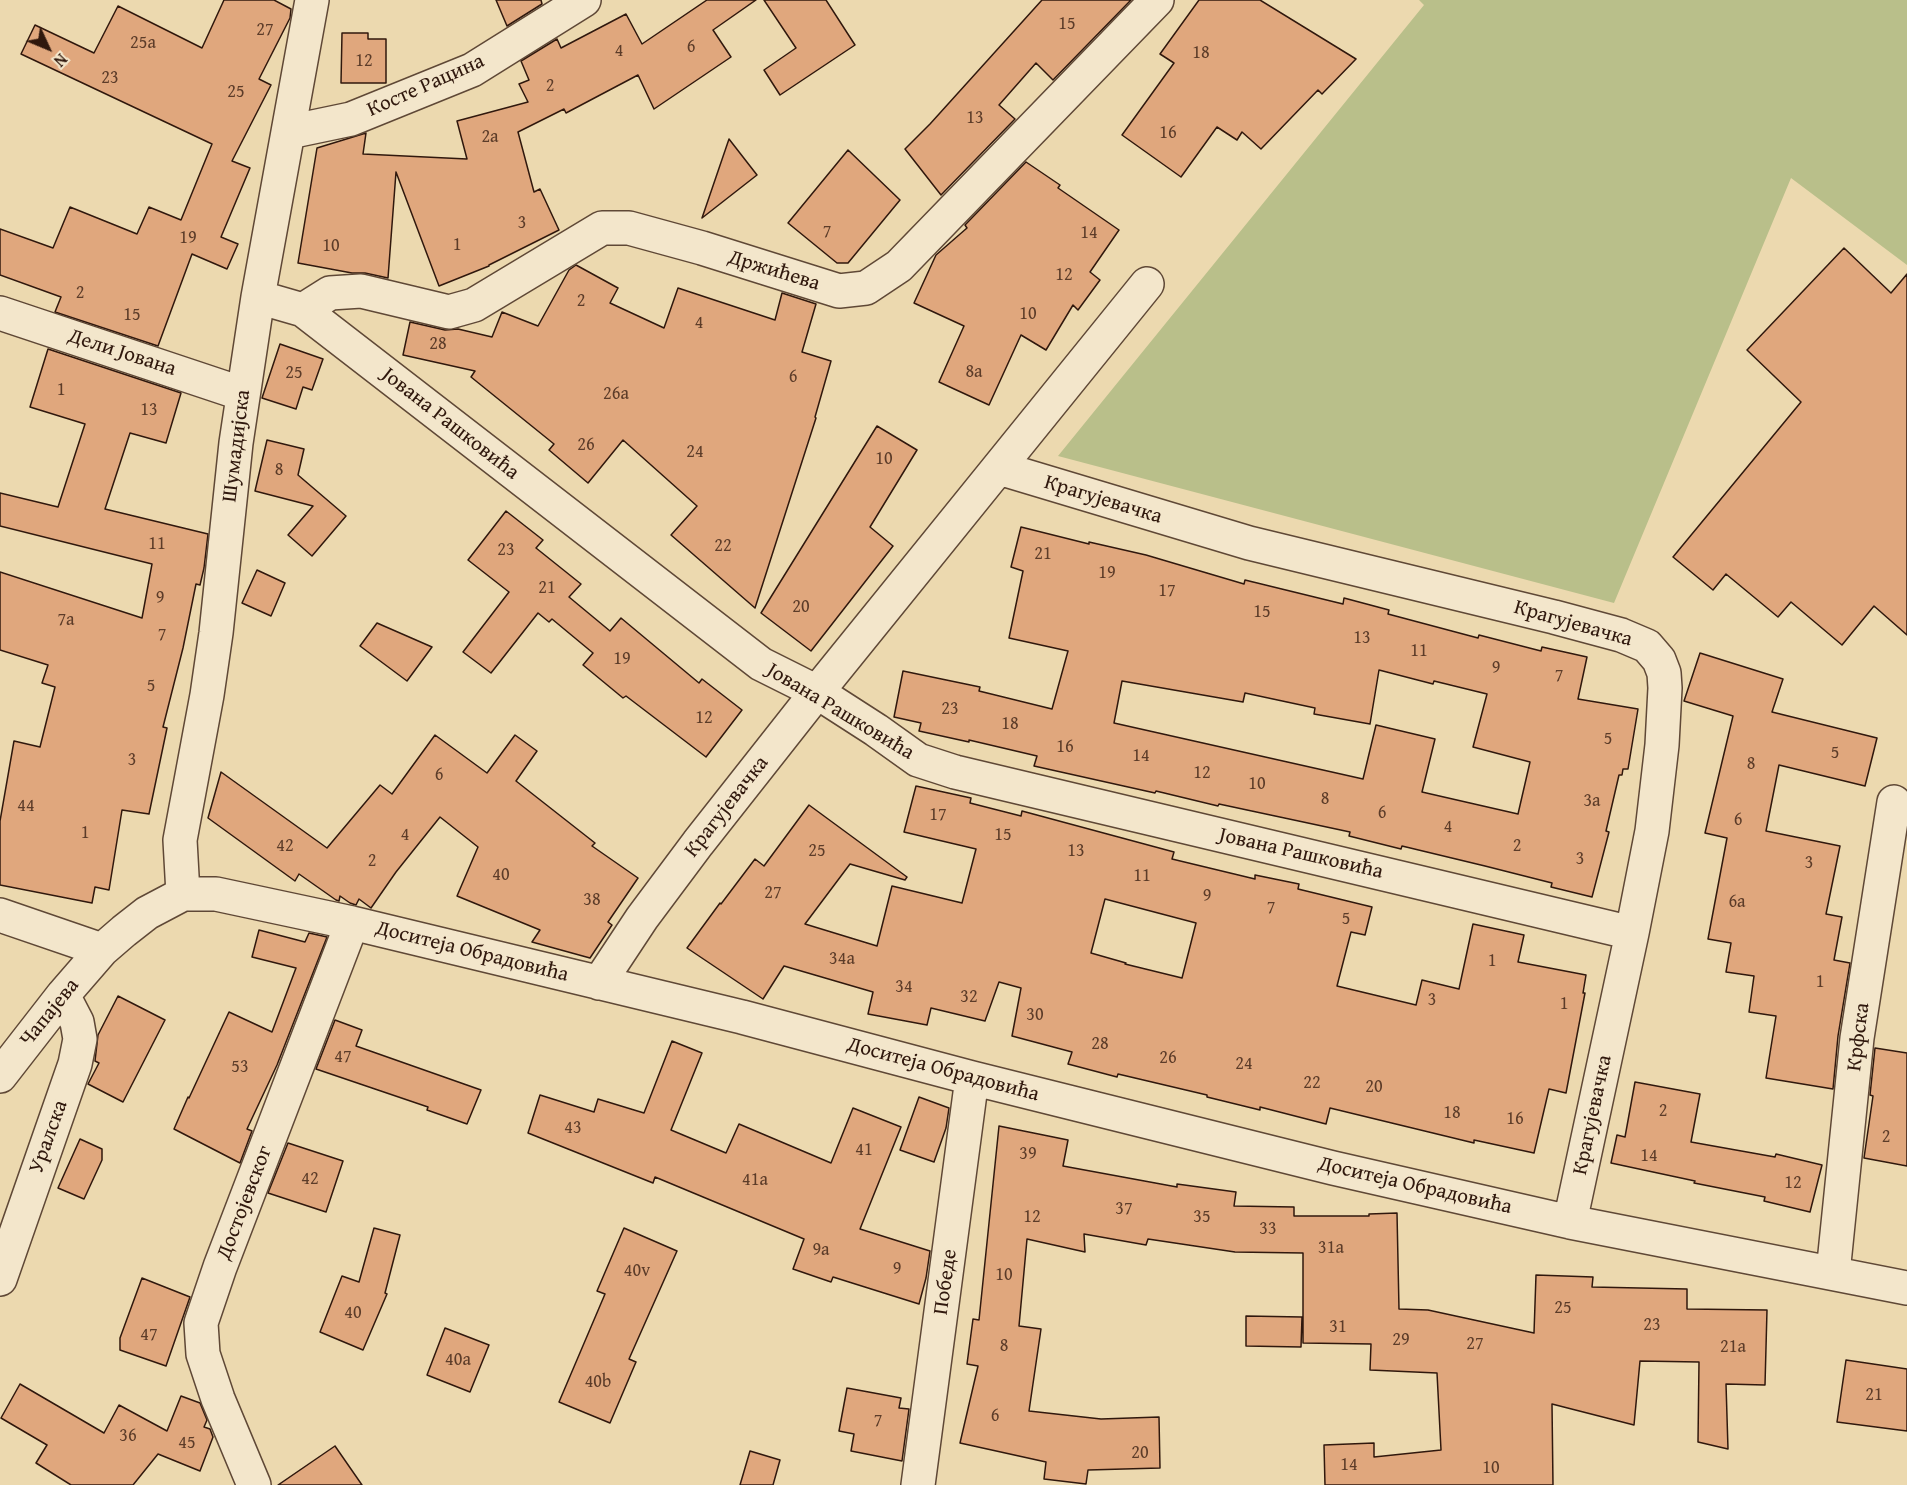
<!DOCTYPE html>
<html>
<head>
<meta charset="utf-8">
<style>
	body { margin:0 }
	#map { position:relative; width:1907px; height:1485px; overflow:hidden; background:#ecd9af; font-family:"Gentium Book Plus",serif }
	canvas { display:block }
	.north { position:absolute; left:18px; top:18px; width:60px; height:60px; -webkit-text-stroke:4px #f3e6cb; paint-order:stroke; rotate:134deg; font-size:16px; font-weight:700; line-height:24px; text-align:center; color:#30180d }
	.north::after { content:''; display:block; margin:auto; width:21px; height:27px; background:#30180d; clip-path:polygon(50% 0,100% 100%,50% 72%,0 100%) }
</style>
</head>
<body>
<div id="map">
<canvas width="1907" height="1485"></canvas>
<div class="north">N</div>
</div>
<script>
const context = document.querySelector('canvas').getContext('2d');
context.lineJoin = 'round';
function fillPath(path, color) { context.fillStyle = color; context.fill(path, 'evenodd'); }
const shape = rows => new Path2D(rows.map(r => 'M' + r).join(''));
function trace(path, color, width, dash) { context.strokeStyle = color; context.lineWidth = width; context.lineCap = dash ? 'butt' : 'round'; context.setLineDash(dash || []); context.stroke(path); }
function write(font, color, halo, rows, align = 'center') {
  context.font = font + ' "Gentium Book Plus",serif'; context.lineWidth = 6; context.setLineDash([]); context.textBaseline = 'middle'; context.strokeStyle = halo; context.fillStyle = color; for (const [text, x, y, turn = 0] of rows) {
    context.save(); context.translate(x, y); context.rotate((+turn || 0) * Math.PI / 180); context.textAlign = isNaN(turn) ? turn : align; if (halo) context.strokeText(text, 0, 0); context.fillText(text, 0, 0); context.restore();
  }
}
fillPath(shape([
	[1419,0,1907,0,1907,265,1791,178,1614,603,1058,456,1424,5]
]), '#b9bf8a');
const building = shape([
	[224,0,274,0,291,9,290,18,259,79,271,85,232,161,250,168,221,237,238,244,227,269,192,254,158,346,55,312,61,297,0,275,0,229,53,248,70,207,137,234,149,207,181,220,212,144,21,54,35,25,94,53,118,6,202,48,224,0],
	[496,0,541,0,542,4,507,26,496,0],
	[707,0,756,0,713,30,731,57,654,109,638,75,566,113,564,109,518,132,534,192,540,189,559,230,489,265,489,266,439,286,396,172,388,278,365,273,352,273,298,263,317,148,366,133,363,154,467,159,457,121,528,102,519,84,529,80,521,61,557,39,561,48,626,14,642,44,707,0],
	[764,0,826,0,855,45,780,95,764,70,796,48,764,0],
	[1042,0,1131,0,1053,80,1036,63,999,105,1015,119,941,195,905,149,930,124,1042,0],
	[1199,0,1260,0,1356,59,1322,94,1318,90,1261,149,1242,132,1237,140,1217,127,1181,177,1122,135,1174,63,1160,54,1199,0],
	[342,33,368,33,368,39,386,39,386,83,341,83,342,33],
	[729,139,757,175,702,218,729,139],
	[848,150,900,200,848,263,837,263,788,223,848,150],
	[1026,162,1060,185,1058,188,1119,230,1090,272,1100,280,1078,310,1073,305,1046,350,1021,335,989,405,939,382,964,326,914,303,936,255,967,228,965,225,1026,162],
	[1844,248,1891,293,1907,274,1907,635,1874,606,1842,645,1791,602,1778,617,1726,574,1713,590,1673,557,1801,402,1747,350,1844,248],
	[576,265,618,288,610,303,664,328,678,288,775,320,782,293,816,304,802,352,831,361,815,417,816,418,755,608,671,535,697,506,623,440,588,483,549,450,554,444,471,377,475,371,403,355,410,322,445,330,458,329,492,337,502,312,538,326,569,270,576,265],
	[280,344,323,359,312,390,303,387,296,409,262,398,280,344],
	[48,349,181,393,166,443,130,433,105,509,208,534,204,568,200,585,196,584,183,648,163,727,167,728,149,814,122,810,109,890,95,887,92,903,0,885,0,821,14,741,40,747,55,687,42,683,48,665,0,650,0,572,142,618,152,564,0,526,0,493,58,507,85,424,30,407,48,349],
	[877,426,917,450,870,527,893,546,811,651,761,613,877,426],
	[267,440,304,449,298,475,346,516,312,556,288,535,313,506,255,491,267,440],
	[506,511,543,540,536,548,581,584,569,597,610,631,621,618,699,683,702,679,742,710,706,757,626,696,623,698,583,665,593,653,552,619,549,622,538,613,491,673,463,652,509,592,468,560,506,511],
	[1021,527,1089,544,1089,542,1146,555,1244,584,1245,580,1343,604,1344,598,1389,610,1388,614,1478,638,1479,635,1541,651,1542,647,1587,657,1578,699,1638,709,1628,769,1623,769,1622,775,1619,775,1606,831,1609,832,1592,897,1551,887,1552,883,1485,866,1402,846,1401,849,1349,836,1350,832,1219,804,1218,806,1156,791,1155,793,1034,766,1037,756,969,740,969,742,919,731,921,723,894,717,903,671,980,687,979,691,1052,709,1068,651,1009,638,1023,571,1011,567,1021,527],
	[1379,670,1433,684,1434,681,1487,694,1473,747,1530,762,1518,814,1422,792,1435,739,1376,725,1363,779,1114,723,1122,681,1243,702,1245,693,1315,708,1314,714,1370,724,1379,670],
	[257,570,285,583,271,616,242,603,257,570],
	[377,623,432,647,407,681,360,646,377,623],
	[1700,653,1783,679,1772,712,1877,738,1865,786,1779,765,1766,831,1840,846,1826,914,1842,917,1834,960,1850,963,1838,1036,1833,1089,1766,1078,1776,1016,1749,1012,1754,976,1726,972,1731,943,1708,939,1727,838,1705,833,1733,716,1684,701,1700,653],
	[435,735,487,773,515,735,537,751,516,781,595,843,592,846,638,878,608,922,612,925,590,958,532,942,540,930,457,896,478,847,440,817,396,872,371,908,359,899,356,905,350,903,340,896,339,901,336,900,299,874,295,881,208,818,221,772,327,848,380,785,392,794,435,735],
	[916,786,971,798,970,803,1021,816,1022,811,1174,852,1172,859,1255,879,1255,875,1299,884,1298,889,1372,907,1365,935,1351,932,1337,986,1416,1005,1422,980,1459,989,1473,924,1524,935,1518,962,1586,975,1583,993,1585,993,1566,1093,1549,1089,1534,1153,1474,1140,1474,1143,1330,1108,1326,1124,1260,1107,1260,1110,1207,1097,1207,1095,1118,1074,1117,1077,1068,1064,1072,1052,1012,1036,1021,988,999,982,985,1021,931,1008,927,1025,868,1014,873,992,784,966,763,999,687,948,720,903,721,904,755,859,764,866,809,805,907,877,905,880,850,864,805,924,877,946,892,886,962,903,976,849,904,832,916,786],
	[1105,899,1196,923,1182,978,1125,964,1126,963,1091,953,1105,899],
	[259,930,305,942,309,933,327,937,277,1065,247,1129,252,1131,240,1163,174,1129,188,1097,189,1098,229,1012,272,1032,296,968,252,957,259,930],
	[118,996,165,1020,123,1102,88,1084,99,1063,95,1061,98,1035,118,996],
	[335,1020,362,1030,356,1046,481,1090,467,1124,427,1110,428,1107,316,1069,335,1020],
	[672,1041,702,1053,671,1130,726,1153,739,1124,831,1163,853,1108,901,1127,860,1229,930,1251,926,1278,919,1304,833,1277,831,1282,793,1269,804,1239,655,1177,653,1183,528,1133,540,1095,594,1112,598,1099,644,1113,672,1041],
	[1875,1048,1907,1053,1907,1166,1864,1158,1873,1096,1870,1095,1875,1048],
	[1635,1082,1700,1094,1691,1142,1775,1157,1776,1154,1822,1165,1810,1212,1764,1201,1765,1197,1694,1183,1695,1181,1611,1163,1617,1135,1625,1137,1635,1082],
	[919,1097,949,1108,946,1128,934,1162,900,1150,919,1097],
	[999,1126,1068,1140,1063,1166,1177,1187,1177,1184,1236,1192,1234,1206,1294,1207,1294,1216,1369,1216,1369,1214,1397,1213,1399,1309,1428,1310,1534,1333,1536,1275,1593,1277,1592,1287,1687,1289,1687,1309,1767,1310,1765,1385,1726,1384,1728,1449,1698,1442,1699,1362,1640,1361,1634,1425,1552,1404,1553,1485,1325,1485,1324,1445,1374,1443,1374,1457,1441,1450,1437,1373,1370,1370,1371,1344,1303,1343,1303,1253,1235,1252,1148,1239,1146,1245,1084,1234,1085,1252,1027,1239,1019,1326,1041,1329,1029,1411,1101,1419,1159,1417,1160,1468,1088,1470,1086,1484,1044,1479,1046,1462,960,1443,978,1366,967,1364,973,1319,979,1320,999,1126],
	[80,1139,102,1149,102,1160,84,1199,58,1188,80,1139],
	[288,1143,343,1161,326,1212,268,1193,288,1143],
	[374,1228,400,1235,385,1293,387,1294,363,1350,320,1332,342,1276,359,1282,374,1228],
	[624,1228,677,1251,629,1359,636,1362,610,1423,559,1402,605,1294,597,1291,624,1228],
	[142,1278,190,1297,166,1366,120,1350,120,1338,142,1278],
	[1246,1316,1302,1317,1301,1347,1246,1346,1246,1316],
	[445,1328,489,1345,470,1392,427,1375,445,1328],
	[1846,1360,1907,1369,1907,1431,1837,1422,1846,1360],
	[20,1384,104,1433,119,1405,167,1431,181,1396,200,1403,207,1420,204,1427,210,1429,213,1437,200,1471,158,1454,133,1485,71,1485,36,1463,47,1445,1,1418,20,1384],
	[847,1388,901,1398,899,1408,909,1409,902,1461,851,1451,854,1434,839,1431,847,1388],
	[335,1446,362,1485,278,1485,335,1446],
	[750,1451,780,1460,773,1485,740,1485,750,1451]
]);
fillPath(building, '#e0a77d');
trace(building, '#30180d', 1.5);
const minor = shape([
	[289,132,351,119,472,70,584,0],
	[258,297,303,310,761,664,817,692,876,730,918,760,955,772,1632,933],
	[303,310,330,293,361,291,449,312,474,305,602,228,629,228,702,248,839,291,866,288,899,266,1157,0],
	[0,313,243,394],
	[999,468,1249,543,1554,617,1621,635,1647,646,1659,660,1664,673,1665,688,1662,745,1652,831,1632,933,1570,1222],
	[183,894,180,840,207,695,216,633,236,443,258,297,312,0],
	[0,915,102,950],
	[599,983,642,918,698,843,817,692,1147,284],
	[0,1076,63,995,102,950,124,931,147,913,183,894,216,894,352,923,742,1017,972,1078,1333,1168,1570,1222,1907,1288],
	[1833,1273,1857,1038,1894,802],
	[0,1279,75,1064,80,1039,77,1022,63,995],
	[254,1485,218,1399,203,1354,201,1323,220,1267,352,923],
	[918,1485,972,1078]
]);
trace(minor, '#5f4836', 36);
trace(minor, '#f3e6cb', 33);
write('18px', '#5c3c29', null, [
	["15",1067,24],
	["27",265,30],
	["25a",143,43],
	["6",691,47],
	["4",619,51],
	["18",1201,53],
	["12",364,61],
	["23",110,78],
	["2",550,86],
	["25",236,92],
	["13",975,118],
	["16",1168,133],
	["2a",490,137],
	["3",522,223],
	["7",827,232],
	["14",1089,233],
	["19",188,238],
	["1",457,245],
	["10",331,246],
	["12",1064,275],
	["2",80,293],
	["2",581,301],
	["10",1028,314],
	["15",132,315],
	["4",699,323],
	["28",438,344],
	["8a",974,372],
	["25",294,373],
	["6",793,377],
	["1",61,390],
	["26a",616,394],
	["13",149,410],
	["26",586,445],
	["24",695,452],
	["10",884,459],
	["8",279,470],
	["11",157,544],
	["22",723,546],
	["23",506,550],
	["21",1043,554],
	["19",1107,573],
	["21",547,588],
	["17",1167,591],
	["9",160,598],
	["20",801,607],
	["15",1262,612],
	["7a",66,620],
	["7",162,635],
	["13",1362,638],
	["11",1419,651],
	["19",622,659],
	["9",1496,668],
	["7",1559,676],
	["5",151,686],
	["23",950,709],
	["12",704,718],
	["18",1010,724],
	["5",1608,739],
	["16",1065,747],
	["5",1835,753],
	["14",1141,756],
	["3",132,760],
	["8",1751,764],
	["12",1202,773],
	["6",439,775],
	["10",1257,784],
	["8",1325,799],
	["3a",1592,801],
	["44",26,806],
	["6",1382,813],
	["17",938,815],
	["6",1738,820],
	["4",1448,827],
	["1",85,833],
	["4",405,835],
	["15",1003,835],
	["42",285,846],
	["2",1517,846],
	["25",817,851],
	["13",1076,851],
	["3",1580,859],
	["2",372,861],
	["3",1809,863],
	["40",501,875],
	["11",1142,876],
	["27",773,893],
	["9",1207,896],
	["38",592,900],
	["6a",1737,902],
	["7",1271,908],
	["5",1346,919],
	["34a",842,959],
	["1",1492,961],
	["1",1820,982],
	["34",904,987],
	["32",969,997],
	["3",1432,1000],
	["1",1564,1004],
	["30",1035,1015],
	["28",1100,1044],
	["47",343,1057],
	["26",1168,1058],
	["24",1244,1064],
	["53",240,1067],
	["22",1312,1083],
	["20",1374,1087],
	["2",1663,1111],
	["18",1452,1113],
	["16",1515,1119],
	["43",573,1128],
	["2",1886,1137],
	["41",864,1150],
	["39",1028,1154],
	["14",1649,1156],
	["42",310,1179],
	["41a",755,1180],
	["12",1793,1183],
	["37",1124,1209],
	["12",1032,1217],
	["35",1202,1217],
	["33",1268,1229],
	["31a",1331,1248],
	["9a",821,1250],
	["9",897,1269],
	["40v",637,1271],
	["10",1004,1275],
	["25",1563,1308],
	["40",353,1313],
	["23",1652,1325],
	["31",1338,1327],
	["47",149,1335],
	["29",1401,1340],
	["27",1475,1344],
	["8",1004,1346],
	["21a",1733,1347],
	["40a",458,1360],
	["40b",598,1382],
	["21",1874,1395],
	["6",995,1416],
	["7",878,1421],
	["36",128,1436],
	["45",187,1443],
	["20",1140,1453],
	["14",1349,1465],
	["10",1491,1468]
]);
write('21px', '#30180d', '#f3e6cb', [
	["Косте Рацина",426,86,-24],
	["Држићева",774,271,17],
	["Дели Јована",122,353,18],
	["Јована Рашковића",450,424,38],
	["Шумадијска",237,446,-83],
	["Крагујевачка",1103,500,17],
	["Крагујевачка",1573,624,16],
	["Јована Рашковића",840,712,31],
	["Крагујевачка",727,807,-52],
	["Јована Рашковића",1301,854,13],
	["Доситеја Обрадовића",472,952,14],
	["Чапајева",50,1013,-51],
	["Крфска",1859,1037,-83],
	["Доситеја Обрадовића",943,1070,15],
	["Крагујевачка",1593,1115,-78],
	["Уралска",49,1137,-70],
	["Доситеја Обрадовића",1415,1186,13],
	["Достојевског",245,1203,-69],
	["Победе",946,1282,-82]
]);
</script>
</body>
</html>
